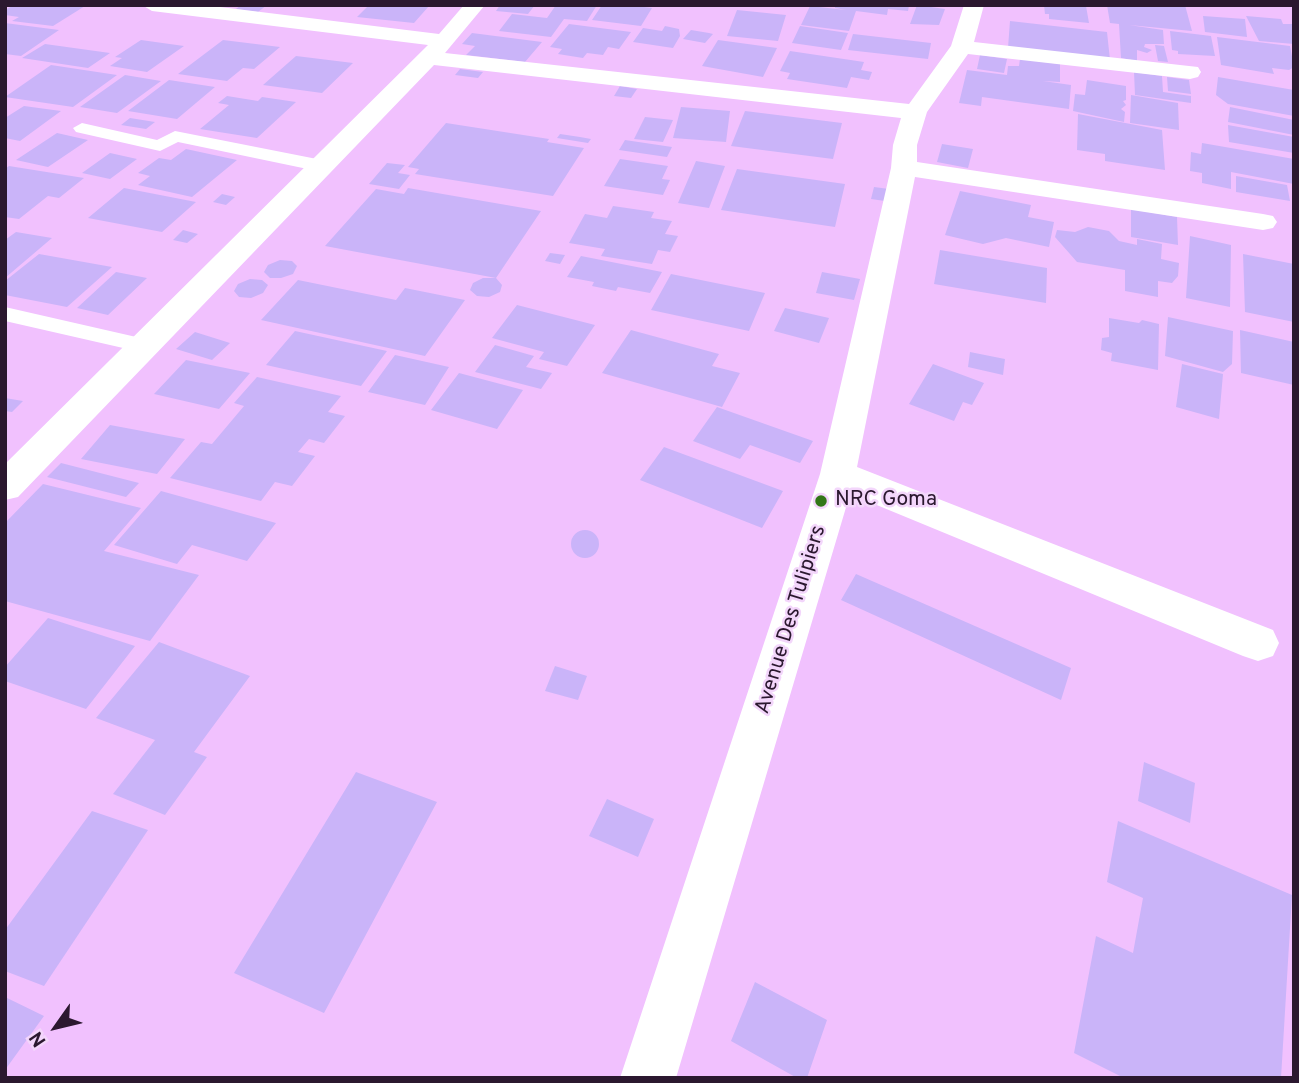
<!DOCTYPE html>
<html>
<head>
<meta charset="utf-8">
<style>
	body { margin:0 }
	#map { position:relative; width:1299px; height:1083px; overflow:hidden; background:#f1c1fe; font-family:Overpass,sans-serif }
	canvas { display:block }
	.frame { position:absolute; inset:0; border:7px solid #2b182f; pointer-events:none }
	.north { position:absolute; left:21px; top:992px; width:70px; height:70px; -webkit-text-stroke:5px #f3d6fb; paint-order:stroke; rotate:236deg; font-size:19px; font-weight:700; line-height:28px; text-align:center; color:#2b182f }
	.north::after { content:''; display:block; margin:auto; width:24px; height:32px; background:#2b182f; clip-path:polygon(50% 0,100% 100%,50% 72%,0 100%) }
</style>
</head>
<body>
<div id="map">
<canvas width="1299" height="1083"></canvas>
<div class="frame"></div>
<div class="north">N</div>
</div>
<script>
const context = document.querySelector('canvas').getContext('2d');
context.lineJoin = 'round';
function fillPath(path, color) { context.fillStyle = color; context.fill(path, 'evenodd'); }
const shape = rows => new Path2D(rows.map(r => 'M' + r).join(''));
function trace(path, color, width, dash) { context.strokeStyle = color; context.lineWidth = width; context.lineCap = dash ? 'butt' : 'round'; context.setLineDash(dash || []); context.stroke(path); }
function write(font, color, halo, rows, align = 'center') {
  context.font = font + ' Overpass,sans-serif'; context.lineWidth = 5; context.setLineDash([]); context.textBaseline = 'middle'; context.strokeStyle = halo; context.fillStyle = color; for (const [text, x, y, turn = 0] of rows) {
    context.save(); context.translate(x, y); context.rotate((+turn || 0) * Math.PI / 180); context.textAlign = isNaN(turn) ? turn : align; if (halo) context.strokeText(text, 0, 0); context.fillText(text, 0, 0); context.restore();
  }
}
fillPath(shape([
	[14,5,81,5,85,6,53,26,12,21,19,17,5,15,5,10],
	[241,5,267,5,258,12,236,9],
	[369,5,418,5,429,6,414,23,357,17],
	[500,5,535,5,528,14,496,11],
	[556,5,597,5,587,21,564,19,551,37,499,31,512,14,547,18],
	[602,5,629,5,652,8,641,26,592,20],
	[835,5,902,5,909,6,908,11,888,9,887,15,856,11,849,31,801,25,810,6,846,10,835,8],
	[917,5,945,9,939,25,910,24],
	[1044,5,1086,6,1089,23,1049,19,1049,14,1045,14],
	[1107,5,1185,5,1192,31,1129,25,1163,30,1164,44,1145,44,1144,47,1152,50,1147,53,1137,50,1137,61,1121,58,1119,24,1110,23],
	[737,10,786,15,778,41,727,36],
	[1203,16,1245,19,1247,37,1205,32],
	[1246,16,1281,19,1283,24,1292,24,1294,44,1259,41],
	[1010,21,1107,32,1110,60,1008,48],
	[5,23,59,30,21,56,5,54],
	[569,24,631,32,619,49,608,47,603,55,587,53,583,58,558,54,562,49,550,47],
	[665,26,679,29,680,36,673,48,633,42,643,28,662,31],
	[800,26,848,33,841,50,792,43],
	[691,30,709,33,713,34,705,43,683,39],
	[1170,31,1211,36,1215,56,1178,54,1178,51,1172,50],
	[472,33,542,42,525,62,466,55,475,46,462,44],
	[853,34,931,43,928,59,848,50],
	[1217,37,1290,46,1294,67,1289,70,1272,68,1274,74,1221,65],
	[141,40,184,46,147,72,110,66,122,58,115,57],
	[223,40,280,47,254,69,243,68,227,81,178,74],
	[718,40,777,48,763,77,702,66],
	[45,44,110,53,88,68,22,58],
	[1155,45,1164,46,1168,62,1158,61],
	[790,51,864,62,861,70,872,72,869,80,851,77,847,88,787,79,790,73,780,71],
	[980,55,1007,59,1004,73,977,69],
	[296,56,353,63,322,93,263,85],
	[1020,59,1060,64,1060,82,1043,81,1071,85,1069,109,982,97,981,106,959,103,967,70,1007,75,1008,66,1019,66],
	[51,65,117,75,73,107,5,97],
	[460,69,483,72,478,78,455,75],
	[1134,72,1162,76,1163,92,1191,96,1191,103,1135,95],
	[125,75,161,81,117,113,80,107],
	[1167,77,1189,80,1191,94,1168,91],
	[1218,77,1294,90,1294,116,1228,104,1216,95],
	[169,80,215,87,177,119,128,111],
	[1087,80,1126,86,1126,100,1123,101,1126,105,1121,109,1125,112,1124,122,1073,111,1075,94,1085,95],
	[620,86,637,89,631,98,614,96],
	[1131,95,1178,103,1179,130,1130,123],
	[227,96,258,101,262,97,296,102,257,138,200,129,229,105,218,103],
	[24,106,61,111,20,141,5,138,5,118],
	[681,107,730,111,726,142,673,138],
	[1230,107,1294,120,1294,135,1228,122],
	[745,111,842,123,833,159,731,146],
	[1078,114,1162,130,1165,170,1105,161,1105,154,1077,150],
	[645,117,673,120,663,142,634,139],
	[130,118,155,122,146,129,121,125],
	[446,123,549,139,547,142,584,148,553,196,415,174,419,169,408,167],
	[1228,125,1294,137,1294,153,1229,142],
	[57,133,88,140,48,167,16,160],
	[560,134,580,137,591,139,588,143,557,138],
	[625,140,672,147,667,157,619,150],
	[1202,143,1294,159,1294,184,1231,172,1231,189,1202,183,1202,173,1190,171,1191,152,1201,154],
	[942,144,973,149,968,168,937,162],
	[186,149,237,160,192,197,138,185,150,176,138,173,159,158,171,160],
	[110,153,137,159,110,179,82,173],
	[620,159,668,166,662,179,670,180,663,195,604,186],
	[696,161,725,166,709,208,678,203],
	[387,163,405,165,398,173,410,175,399,189,369,184],
	[9,166,84,178,59,198,48,196,19,219,5,217,5,169],
	[737,169,845,184,835,227,721,210],
	[1236,176,1287,185,1290,201,1236,192],
	[874,187,889,189,885,201,871,199],
	[124,188,196,202,162,232,88,218],
	[408,188,541,211,496,278,502,285,500,292,489,297,477,296,470,290,473,283,483,278,496,278,325,246,376,189,404,194],
	[960,191,1031,205,1028,217,1054,222,1049,247,1006,238,983,244,945,235],
	[222,194,235,197,226,205,213,202],
	[613,206,654,212,651,218,672,221,665,234,678,236,670,252,658,250,652,264,601,256,605,249,569,243,585,214,607,218],
	[1131,209,1177,217,1178,245,1131,237],
	[1088,227,1109,231,1119,241,1137,245,1137,239,1162,244,1161,259,1179,263,1178,276,1172,283,1158,281,1158,297,1125,291,1125,270,1077,262,1055,237,1057,230,1075,232],
	[183,230,198,234,187,243,173,240],
	[16,232,52,238,5,278,5,240],
	[1190,236,1231,245,1230,307,1186,298],
	[940,250,1047,268,1046,303,934,284],
	[550,253,565,255,560,264,545,261],
	[39,254,112,267,67,307,5,295,5,281],
	[1243,254,1294,264,1294,322,1245,312],
	[581,256,662,272,650,293,618,287,616,291,592,286,594,282,567,277],
	[280,260,292,261,297,266,293,274,281,278,270,278,264,272,268,265],
	[116,272,147,278,108,315,77,308],
	[822,272,860,279,854,300,816,293],
	[671,274,765,293,749,331,651,310],
	[250,279,262,280,268,285,263,293,251,298,239,297,234,291,238,284],
	[298,280,396,300,405,288,465,300,425,356,261,320],
	[517,305,595,325,567,366,539,359,544,352,492,338],
	[785,308,829,318,819,343,774,331],
	[1168,317,1233,331,1232,364,1223,372,1165,356],
	[1109,318,1139,323,1142,320,1159,324,1158,370,1111,361,1112,353,1101,350,1102,338,1109,337],
	[631,330,719,354,712,366,740,373,722,407,602,373],
	[1240,330,1294,342,1294,385,1241,373],
	[295,331,387,351,361,386,266,365],
	[195,332,230,343,212,360,176,349],
	[495,345,534,356,526,367,552,373,541,389,475,372],
	[970,352,1005,359,1003,375,968,367],
	[395,355,449,367,425,405,368,392],
	[186,360,250,373,219,409,154,394],
	[933,364,984,383,972,405,963,402,954,421,909,404],
	[1182,364,1223,374,1219,419,1176,407],
	[459,373,523,390,497,429,431,410],
	[257,377,341,396,328,412,345,416,324,443,309,439,298,452,315,456,292,486,275,482,261,501,170,478,201,442,212,444,244,406,234,403],
	[5,398,23,401,12,412,5,411],
	[717,407,813,441,800,463,750,445,740,459,693,441],
	[110,425,185,439,157,474,81,459],
	[664,447,783,491,762,528,640,480],
	[61,463,139,483,126,497,47,477],
	[43,484,141,508,104,551,199,575,150,641,5,601,5,523],
	[161,491,276,523,247,561,192,545,177,564,114,545],
	'571 544a14 14 0 1 1 28 0a14 14 0 1 1-28 0Z',
	[856,574,1071,668,1061,700,841,600],
	[48,618,135,646,86,709,5,681,5,667],
	[159,642,250,676,194,752,207,757,165,815,113,794,155,740,96,718],
	[555,666,587,676,578,700,545,691],
	[1144,762,1195,783,1190,823,1138,801],
	[356,772,437,802,324,1013,234,973],
	[607,799,654,819,638,857,589,836],
	[92,811,148,830,44,986,5,971,5,930],
	[1118,821,1292,895,1281,1078,1124,1078,1074,1053,1096,936,1133,953,1143,898,1107,882],
	[755,982,827,1020,807,1078,797,1078,731,1041],
	[5,997,44,1016,5,1070]
]), '#cab4f9');
fillPath(shape([
	[82,123,157,140,175,131,322,160,331,166,322,172,178,142,160,151,76,132,73,128,82,123],
	[5,307,145,339,153,341,157,346,153,351,145,353,5,321,5,307]
]), '#fff');
fillPath(shape([
	[142,5,204,5,439,34,464,5,485,5,445,53,909,104,951,46,964,5,984,5,974,42,1198,67,1201,72,1198,77,1190,79,968,54,927,112,917,145,917,162,1263,214,1273,216,1277,222,1273,228,1263,230,915,177,857,467,1273,630,1279,643,1273,656,1258,661,1243,656,850,494,676,1078,620,1078,820,474,891,168,893,145,901,118,434,65,18,497,5,500,5,464,428,45,152,11,142,5]
]), '#fff');
for (const [x, y, r, color] of [
	[821,501,7,"#327718"]
]) { const dot = new Path2D(); dot.arc(x, y, r, 0, 2 * Math.PI); context.fillStyle = color; context.fill(dot); trace(dot, '#f3d6fb', 2.5); }
write('21px', '#2b182f', '#f3d6fb', [
	["NRC Goma",835,501]
], 'left');
write('21px', '#2b182f', '#f3d6fb', [
	["Avenue Des Tulipiers",792,620,-73]
]);
</script>
</body>
</html>
